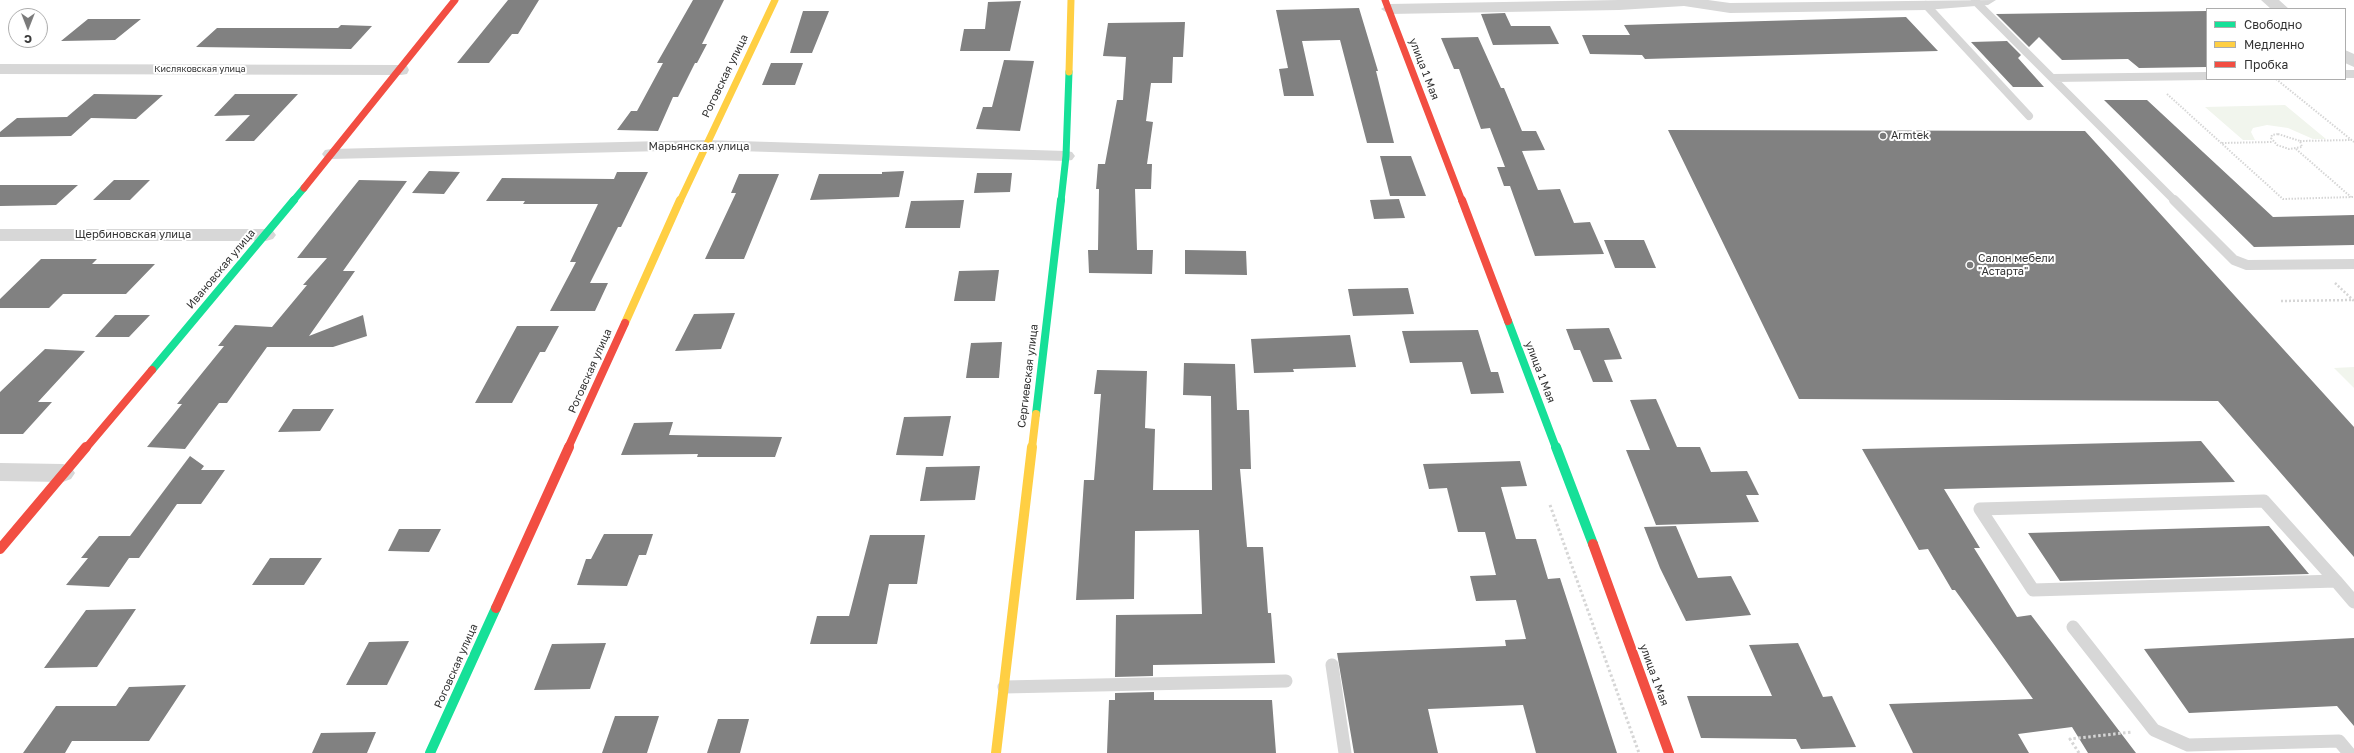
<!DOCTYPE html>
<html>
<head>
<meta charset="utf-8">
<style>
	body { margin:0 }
	#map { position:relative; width:2354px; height:753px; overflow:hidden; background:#fff; font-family:"Golos Text",sans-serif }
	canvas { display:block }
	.legend { position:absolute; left:2206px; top:8px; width:140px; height:72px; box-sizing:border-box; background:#fff; border:1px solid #adadad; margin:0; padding:5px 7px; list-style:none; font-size:12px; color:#333 }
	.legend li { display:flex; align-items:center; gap:8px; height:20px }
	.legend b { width:20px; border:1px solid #adadad }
	.north { position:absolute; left:8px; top:8px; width:40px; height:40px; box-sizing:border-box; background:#fff; border:1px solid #adadad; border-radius:50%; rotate:180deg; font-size:11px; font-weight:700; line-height:16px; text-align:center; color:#333 }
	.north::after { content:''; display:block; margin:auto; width:14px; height:18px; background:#7a7a7a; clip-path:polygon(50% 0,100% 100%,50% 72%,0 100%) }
</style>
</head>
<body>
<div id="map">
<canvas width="2354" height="753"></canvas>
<ul class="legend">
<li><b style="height:5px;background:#16e098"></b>Свободно</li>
<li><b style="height:5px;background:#ffcf43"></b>Медленно</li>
<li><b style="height:5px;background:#f24e42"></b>Пробка</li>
</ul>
<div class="north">С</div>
</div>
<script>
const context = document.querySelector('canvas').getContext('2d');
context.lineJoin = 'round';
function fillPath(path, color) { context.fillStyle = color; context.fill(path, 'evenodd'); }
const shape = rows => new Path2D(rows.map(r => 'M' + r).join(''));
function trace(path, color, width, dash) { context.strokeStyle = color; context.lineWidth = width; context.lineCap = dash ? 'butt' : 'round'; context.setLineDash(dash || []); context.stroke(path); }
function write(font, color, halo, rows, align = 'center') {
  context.font = font + ' "Golos Text",sans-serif'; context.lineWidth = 4; context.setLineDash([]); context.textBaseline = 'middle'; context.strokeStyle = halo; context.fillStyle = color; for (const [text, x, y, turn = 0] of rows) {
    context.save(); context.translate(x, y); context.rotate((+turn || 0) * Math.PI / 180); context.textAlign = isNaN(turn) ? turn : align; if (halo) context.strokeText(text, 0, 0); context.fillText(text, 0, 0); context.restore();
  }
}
fillPath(shape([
	[2285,105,2326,139,2313,139,2288,128,2267,125,2253,128,2251,132,2255,140,2243,140,2205,107],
	[2354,367,2354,388,2334,368]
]), '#f1f5ed');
fillPath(shape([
	[508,0,539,0,518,34,512,34,489,63,457,63],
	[693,0,724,0,702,44,707,44,697,63,695,63,678,97,673,97,658,131,617,130,631,111,637,111,663,63,657,63],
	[1021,1,1010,51,960,51,964,29,985,29,988,2],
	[1359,8,1378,71,1376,71,1394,143,1367,143,1340,40,1302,41,1314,96,1284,96,1279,69,1288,68,1276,10],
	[803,11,829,11,812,53,790,53],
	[2207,11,2207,67,2139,68,2128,59,2062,60,2039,37,2029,47,1996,14],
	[1505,13,1511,26,1550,26,1559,44,1493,45,1481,14],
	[1906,17,1938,51,1645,59,1642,55,1590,54,1582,35,1630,35,1624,25],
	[88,19,141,19,115,40,61,41],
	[1185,22,1183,57,1173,57,1172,83,1151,83,1146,121,1153,122,1147,164,1152,164,1151,189,1135,189,1137,250,1153,250,1152,274,1089,273,1088,250,1098,250,1099,189,1096,189,1098,164,1105,164,1117,100,1123,100,1126,57,1103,56,1108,23],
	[341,25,372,26,351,49,196,47,217,28,338,28],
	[1478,37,1501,88,1504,88,1522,131,1536,131,1545,150,1522,151,1538,190,1560,189,1574,223,1590,222,1604,254,1535,256,1510,186,1504,186,1497,167,1505,167,1490,128,1481,129,1459,69,1454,69,1441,38],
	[2007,41,2021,55,2018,58,2044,87,2013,87,1971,42],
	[1004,60,1034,61,1020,131,976,129,983,107,992,107],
	[771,63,803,63,795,85,762,85],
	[94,94,163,95,136,119,91,118,71,136,0,137,0,132,17,118,67,117],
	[235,94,298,94,254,141,225,141,250,115,214,116],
	[2104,100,2147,100,2273,217,2354,215,2354,245,2254,247],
	[1668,130,2085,131,2354,427,2354,557,2218,401,1799,399],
	[1380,156,1411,156,1426,196,1390,196],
	[429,171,460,172,444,194,412,193],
	[904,171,899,197,810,200,819,174,882,174,882,172],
	[617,172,648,172,621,227,618,227,590,283,608,283,595,311,550,311,576,262,570,262,598,204,523,204,525,201,486,201,502,178,614,179],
	[977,173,1012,173,1010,192,974,193],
	[739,174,779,174,744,259,705,259,736,193,731,193],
	[114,180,150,180,130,200,93,200],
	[359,180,407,181,343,271,355,271,309,336,363,315,367,336,333,347,267,347,227,403,219,403,185,449,147,447,182,404,177,404,224,346,218,346,235,325,272,327,307,285,303,285,327,258,297,258],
	[0,185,78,185,56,205,0,206],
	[1399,199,1405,218,1374,219,1370,200],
	[964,200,960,228,905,228,911,201],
	[1604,240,1644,240,1656,268,1615,268],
	[1185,250,1246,251,1247,275,1185,274],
	[41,259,97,259,92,264,155,264,126,294,63,294,49,308,0,308,0,299],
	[999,270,995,301,954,301,959,271],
	[1408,288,1414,314,1353,316,1348,289],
	[735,313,721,349,675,351,694,314],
	[115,315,150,315,129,337,95,337],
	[517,326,559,326,545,352,540,352,512,403,475,403],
	[1609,328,1622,359,1604,360,1613,382,1593,382,1580,350,1574,350,1566,329],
	[1478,330,1491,372,1498,372,1504,393,1471,394,1462,362,1410,363,1402,331],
	[1350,335,1356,367,1293,369,1294,372,1254,373,1251,339],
	[1002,342,999,378,966,378,971,343],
	[45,349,85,351,38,402,52,402,23,434,0,434,0,392],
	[1184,363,1235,364,1237,410,1249,410,1251,469,1240,469,1247,547,1263,547,1268,613,1271,613,1275,663,1153,665,1153,676,1115,677,1116,615,1202,614,1199,530,1135,531,1134,599,1076,600,1084,480,1094,480,1101,394,1094,394,1097,370,1147,371,1145,428,1155,429,1153,490,1212,490,1211,396,1183,395],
	[1656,399,1677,447,1700,447,1711,472,1747,471,1759,495,1746,495,1759,522,1656,525,1626,450,1650,450,1630,400],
	[293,409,334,409,320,431,278,432],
	[951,416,943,456,896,455,904,417],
	[673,422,669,435,782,437,775,457,697,457,698,454,621,455,634,423],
	[2201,441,2235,482,1944,489,1980,548,1974,548,2017,617,2031,615,2136,753,2088,753,2072,727,2018,734,2029,753,1913,753,1889,704,2033,699,1955,590,1952,590,1928,549,1919,550,1862,449],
	[190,456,204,466,201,470,225,470,201,504,177,504,139,558,129,558,109,587,66,585,88,558,81,558,99,536,130,536],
	[1520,461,1527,486,1501,487,1516,539,1536,539,1548,579,1560,578,1617,753,1536,753,1523,705,1428,709,1438,753,1354,753,1337,653,1506,646,1505,640,1526,639,1516,600,1476,601,1470,576,1496,575,1485,532,1458,532,1447,488,1429,489,1423,464],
	[980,466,975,500,920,501,926,467],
	[1676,526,1698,578,1731,576,1751,615,1686,621,1660,568,1644,527],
	[2269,526,2309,574,2060,581,2028,533],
	[399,529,441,529,429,552,388,551],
	[604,534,653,534,646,555,639,555,627,586,577,585,586,559,591,559],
	[870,535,925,535,917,584,889,584,877,644,810,644,817,616,849,616],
	[270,558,322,558,304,585,252,585],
	[136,609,97,667,44,668,86,610],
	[2354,638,2354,726,2337,706,2189,713,2144,649],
	[409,641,387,685,346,685,369,642],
	[606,643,590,689,534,690,552,644],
	[1798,643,1823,697,1832,696,1856,747,1801,749,1796,739,1701,738,1687,696,1772,696,1749,645],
	[186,685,149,741,72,741,65,753,23,753,56,706,116,706,129,687],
	[1154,692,1154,700,1272,700,1276,753,1107,753,1109,700,1115,700,1115,693],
	[615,716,659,716,647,753,602,753],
	[718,719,749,719,740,753,707,753],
	[376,732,367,753,312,753,321,733]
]), '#818181');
trace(shape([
	[2276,79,2354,142],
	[2167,94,2283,199,2354,197],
	[2278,134,2300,141,2302,147,2289,149,2277,145,2271,138,2272,135,2278,134],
	[2300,141,2352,140],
	[2222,143,2272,142],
	[2296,149,2351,197]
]), '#d6d6d6', 2, [1.5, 1.5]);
trace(shape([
	[2335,283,2354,301],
	[2281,301,2353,300]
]), '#d6d6d6', 2.5, [2, 2]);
trace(shape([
	[1550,505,1639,753],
	[2079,753,2070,739,2132,732]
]), '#d6d6d6', 3, [2.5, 2.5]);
trace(shape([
	[1975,1,2175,201],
	[1926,5,2029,116],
	[2345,74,2354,74],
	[2053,78,2207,76]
]), '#d7d7d7', 8);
trace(shape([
	[2174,200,2234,260,2247,265,2354,264]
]), '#d7d7d7', 10);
trace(shape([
	[2264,501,2336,581,2033,590,1980,509,2264,501],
	[2336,581,2354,602],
	[2073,627,2154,730,2188,745,2339,741,2349,753],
	[1332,665,1345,753],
	[1004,687,1286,681]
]), '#d7d7d7', 13);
fillPath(shape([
	[1619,0,1708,0,1730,3,1996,0,1988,5,1926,10,1730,13,1684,6,1619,10,1389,14,1381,9,1389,4,1619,0],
	[2261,0,2279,0,2289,9,2271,9,2261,0],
	[2345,50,2354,54,2354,67,2345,63,2345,50],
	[0,64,401,65,407,66,409,70,407,74,401,75,0,74,0,64],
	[705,140,1066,151,1072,152,1075,156,1072,160,1066,161,705,150,331,159,325,158,322,154,325,150,331,149,705,140],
	[0,229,266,229,273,231,276,235,273,239,266,241,0,241,0,229],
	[0,463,63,464,71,467,75,473,71,479,63,482,0,481,0,463]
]), '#d7d7d7');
trace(shape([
	[293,201,304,188],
	[1061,201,1066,156,1069,72]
]), '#16e098', 7);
trace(shape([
	[1508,321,1556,448],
	[152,370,294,200],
	[1036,414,1061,200]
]), '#16e098', 8);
trace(shape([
	[1556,447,1593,544],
	[430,753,496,608]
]), '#16e098', 10);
trace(shape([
	[1069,72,1071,0],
	[680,201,775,0]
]), '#ffcf43', 7);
trace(shape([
	[625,323,680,200],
	[1032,448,1036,414]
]), '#ffcf43', 8);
trace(shape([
	[996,753,1032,447]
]), '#ffcf43', 10);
trace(shape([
	[1385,0,1462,201],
	[304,188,455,0]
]), '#f24e42', 7);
trace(shape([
	[1462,200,1508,321],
	[86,448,152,370],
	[568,448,625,323]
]), '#f24e42', 8);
trace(shape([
	[1593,544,1669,753],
	[0,549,86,447],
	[496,608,569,447]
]), '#f24e42', 10);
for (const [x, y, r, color] of [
	[1883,136,4,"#7a7a7a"],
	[1970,265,4,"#7a7a7a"]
]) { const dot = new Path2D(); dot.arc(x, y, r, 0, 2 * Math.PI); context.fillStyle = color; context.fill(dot); trace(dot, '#fff', 1.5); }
write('9px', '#333', '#fff', [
	["Кисляковская улица",200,69]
]);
write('11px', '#333', '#fff', [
	["улица 1 Мая",1424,69,69],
	["Роговская улица",725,76,-64],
	["Марьянская улица",699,147],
	["Щербиновская улица",133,235],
	["Ивановская улица",221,269,-50],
	["Роговская улица",590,371,-66],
	["улица 1 Мая",1540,372,69],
	["Сергиевская улица",1028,376,-83],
	["Роговская улица",456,666,-66],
	["улица 1 Мая",1654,675,70]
]);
write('11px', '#333', '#fff', [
	["Armtek",1891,136],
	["Салон мебели",1978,259],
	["\"Астарта\"",1978,272]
], 'left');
</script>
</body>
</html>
